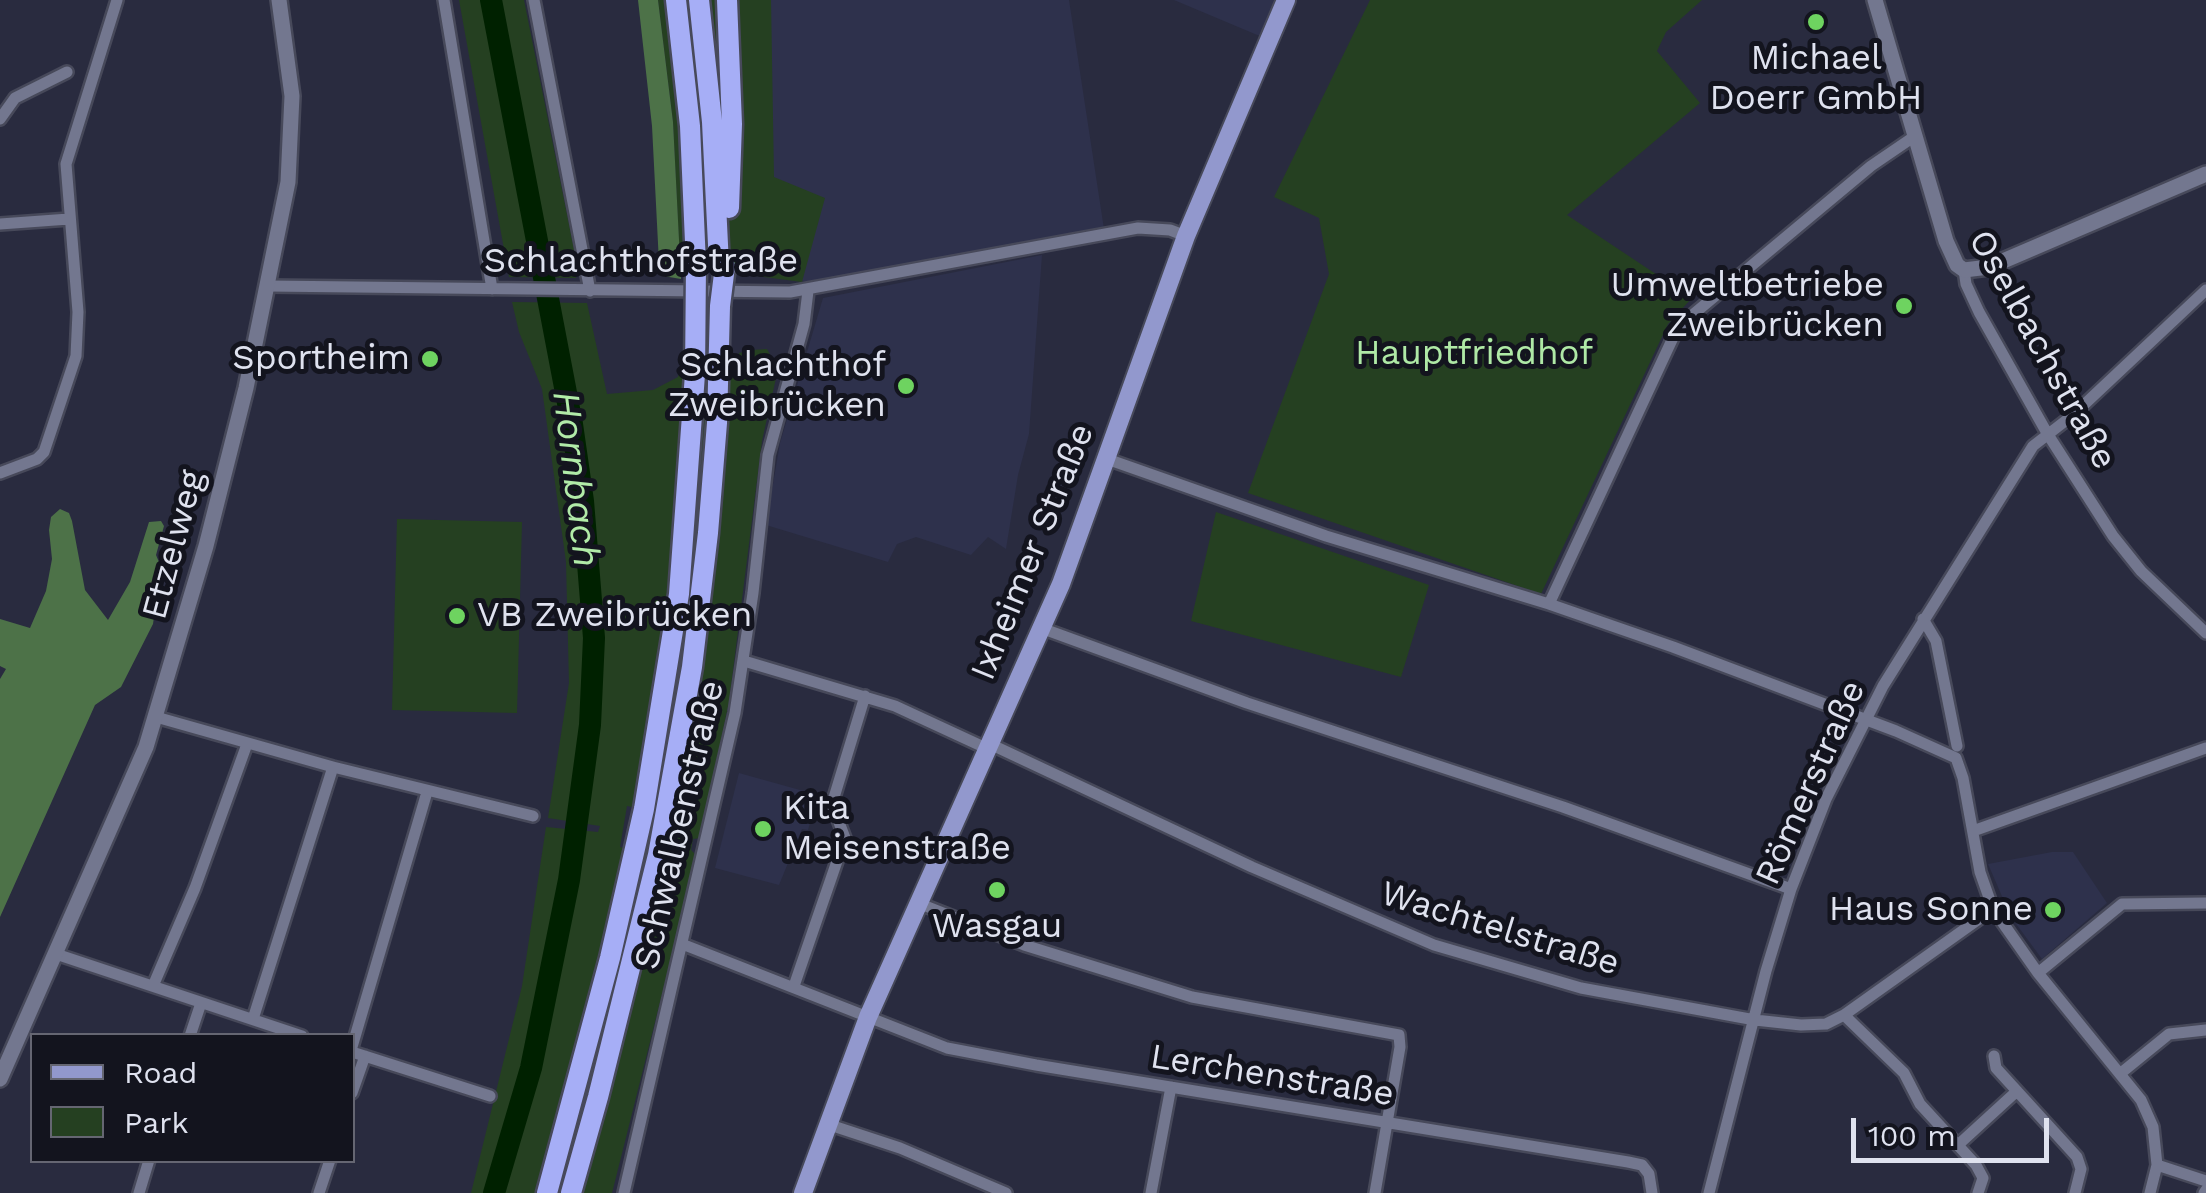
<!DOCTYPE html>
<html>
<head>
<meta charset="utf-8">
<style>
	body { margin:0 }
	#map { position:relative; width:2206px; height:1193px; overflow:hidden; background:#292b3f; font-family:"Work Sans",sans-serif }
	canvas { display:block }
	.legend { position:absolute; left:30px; top:1033px; width:325px; height:130px; box-sizing:border-box; background:#13141e; border:2px solid #656672; margin:0; padding:12px 18px; list-style:none; font-size:30px; color:#dfe2ef }
	.legend li { display:flex; align-items:center; gap:20px; height:50px }
	.legend b { width:50px; border:2px solid #656672 }
	.scale { position:absolute; left:1851px; top:1118px; width:198px; height:45px; box-sizing:border-box; border:5px solid #dfe2ef; border-top:0; padding-left:12px; font-size:30px; line-height:35px; white-space:nowrap; color:#dfe2ef; -webkit-text-stroke:8px #13141e; paint-order:stroke }
</style>
</head>
<body>
<div id="map">
<canvas width="2206" height="1193"></canvas>
<ul class="legend">
<li><b style="height:12px;background:#9298cd"></b>Road</li>
<li><b style="height:28px;background:#254021"></b>Park</li>
</ul>
<div class="scale">100 m</div>
</div>
<script>
const context = document.querySelector('canvas').getContext('2d');
context.lineJoin = 'round';
function fillPath(path, color) { context.fillStyle = color; context.fill(path, 'evenodd'); }
const shape = rows => new Path2D(rows.map(r => 'M' + r).join(''));
function trace(path, color, width, dash) { context.strokeStyle = color; context.lineWidth = width; context.lineCap = dash ? 'butt' : 'round'; context.setLineDash(dash || []); context.stroke(path); }
function write(font, color, halo, rows, align = 'center') {
  context.font = font + ' "Work Sans",sans-serif'; context.lineWidth = 10; context.setLineDash([]); context.textBaseline = 'middle'; context.strokeStyle = halo; context.fillStyle = color; for (const [text, x, y, turn = 0] of rows) {
    context.save(); context.translate(x, y); context.rotate((+turn || 0) * Math.PI / 180); context.textAlign = isNaN(turn) ? turn : align; if (halo) context.strokeText(text, 0, 0); context.fillText(text, 0, 0); context.restore();
  }
}
fillPath(shape([
	[752,0,1069,0,1104,229,812,282,757,275],
	[1174,0,1275,0,1262,37],
	[1042,255,1029,434,1018,475,1006,549,988,537,971,555,916,537,897,544,888,562,766,525,780,443,823,298],
	[739,773,818,795,808,830,802,829,779,885,715,868],
	[2052,852,2073,852,2107,903,2042,959,2011,917,1988,864]
]), '#2e314c');
fillPath(shape([
	[459,0,524,0,575,254,576,278,509,277],
	[658,0,771,0,774,177,825,198,802,282,741,274,740,266,680,264,673,122],
	[1370,0,1702,0,1666,32,1657,51,1700,103,1567,215,1692,298,1668,324,1541,594,1248,493,1329,274,1319,218,1274,197],
	[512,302,587,303,607,394,653,390,678,377,679,372,737,376,739,353,752,350,767,349,778,369,762,441,729,702,700,838,693,839,691,850,696,855,693,871,612,1193,471,1193,522,986,546,827,598,832,600,826,548,818,569,683,566,562,542,389,519,332],
	[627,806,682,817,674,857,620,847],
	[1216,512,1429,585,1401,677,1191,621],
	[397,519,522,522,517,713,392,710]
]), '#254021');
fillPath(shape([
	[638,0,658,0,673,122,681,279,663,276,659,263,652,126],
	[60,509,69,513,72,521,85,590,108,620,130,582,149,522,161,521,164,526,156,555,161,567,153,624,121,687,95,705,0,917,0,679,6,669,0,666,0,619,30,628,46,591,52,559,49,530,51,517]
]), '#4d7248');
trace(shape([
	[491,0,572,424,583,501,594,638,590,725,569,880,531,1068,494,1193]
]), '#002100', 22);
const street = shape([
	[444,0,492,289],
	[534,0,590,291],
	[0,119,15,98,67,72],
	[0,224,69,219],
	[1964,270,1966,284,1979,312,2047,433,2113,536,2141,571,2206,633],
	[268,286,790,292,1138,228,1170,230,1186,236],
	[1107,459,1326,536,1549,604,1673,647,1896,731,1956,758,1963,778,1980,872,1993,909,2038,973,2141,1100,2153,1127,2157,1165,2150,1193],
	[0,473,37,459,44,452,76,356,78,312,66,164,117,0],
	[1549,604,1678,327,1871,166,1915,136],
	[1923,619,1936,641,1957,746],
	[1041,628,1247,703,1563,807,1791,889],
	[744,661,895,706,988,749],
	[156,717,333,767,533,816],
	[990,744,1252,867,1434,945,1581,988,1755,1020,1801,1025,1826,1024,1844,1015,1993,909],
	[1973,831,2206,748],
	[918,903,1024,945,1192,997,1399,1035,1400,1047,1375,1193],
	[682,944,947,1048,1036,1065,1628,1162,1642,1165,1649,1174,1652,1193],
	[56,954,302,1036],
	[2038,973,2122,904,2206,903],
	[153,986,195,888,247,744],
	[794,986,845,838,832,804,865,696],
	[1844,1015,1904,1073,1920,1104,1976,1165,1983,1178,1978,1193],
	[253,1019,333,767],
	[190,1036,201,1003],
	[352,1047,427,792],
	[352,1052,490,1096],
	[1994,1056,1996,1068,2077,1157,2081,1169,2075,1193],
	[2121,1073,2169,1034,2206,1030],
	[352,1093,365,1056],
	[827,1124,900,1148,1006,1193],
	[1958,1145,2017,1091],
	[2157,1165,2206,1181],
	[139,1193,149,1160],
	[319,1193,330,1160],
	[624,1193,735,713,753,593,768,455,804,324,808,291],
	[1151,1193,1171,1087],
	[1709,1193,1766,971,1791,889,1826,799,1883,686,2033,446,2073,415,2206,290],
	[2204,1193,2206,1190]
]);
const secondary = shape([
	[1875,0,1946,241,1957,265,1964,270,1989,267,2206,174],
	[0,1079,146,747,206,546,246,388,288,182,292,96,279,0]
]);
const primary = shape([
	[803,1193,868,1017,1061,584,1186,236,1286,0]
]);
const highway = shape([
	[676,0,690,126,696,265],
	[699,0,712,122,719,265],
	[727,0,732,124,729,208],
	[547,1193,610,958,644,809,679,594,695,374],
	[571,1193,598,1097,658,855,692,667,708,533,717,423,720,306]
]);
trace(street, '#47495a', 16);
trace(secondary, '#47495a', 20);
trace(primary, '#47495a', 22);
trace(highway, '#47495a', 25);
trace(street, '#73778f', 11);
trace(secondary, '#73778f', 15);
trace(primary, '#9298cd', 18);
trace(highway, '#a6aef6', 20);
const highwayBridge = shape([
	[720,306,725,266],
	[695,374,696,265]
]);
trace(highwayBridge, '#47495a', 25, []);
trace(highwayBridge, '#a6aef6', 20);
for (const [x, y, r, color] of [
	[1816,22,10,"#6ed360"],
	[1904,306,10,"#6ed360"],
	[430,359,10,"#6ed360"],
	[906,386,10,"#6ed360"],
	[457,616,10,"#6ed360"],
	[763,829,10,"#6ed360"],
	[997,890,10,"#6ed360"],
	[2053,910,10,"#6ed360"]
]) { const dot = new Path2D(); dot.arc(x, y, r, 0, 2 * Math.PI); context.fillStyle = color; context.fill(dot); trace(dot, '#13141e', 4); }
write('35px', '#dfe2ef', '#13141e', [
	["Michael",1816,59,"center"],
	["Doerr GmbH",1816,99,"center"],
	["Umweltbetriebe",1884,286],
	["Zweibrücken",1884,326],
	["Sportheim",410,359],
	["Schlachthof",886,366],
	["Zweibrücken",886,406],
	["VB Zweibrücken",477,616,"left"],
	["Kita",783,809,"left"],
	["Meisenstraße",783,849,"left"],
	["Haus Sonne",2033,910],
	["Wasgau",997,927,"center"]
], 'right');
write('35px', '#dfe2ef', '#13141e', [
	["Schlachthofstraße",641,262],
	["Oselbachstraße",2042,350,61],
	["Etzelweg",174,545,-75],
	["Ixheimer Straße",1033,552,-68],
	["Römerstraße",1811,783,-66],
	["Schwalbenstraße",680,825,-77],
	["Wachtelstraße",1500,929,17],
	["Lerchenstraße",1272,1076,9]
]);
write('35px', '#afe9a6', '#13141e', [
	["Hauptfriedhof",1474,354]
]);
write('italic 38px', '#b1eba8', '#13141e', [
	["Hornbach",575,479,83]
]);
</script>
</body>
</html>
